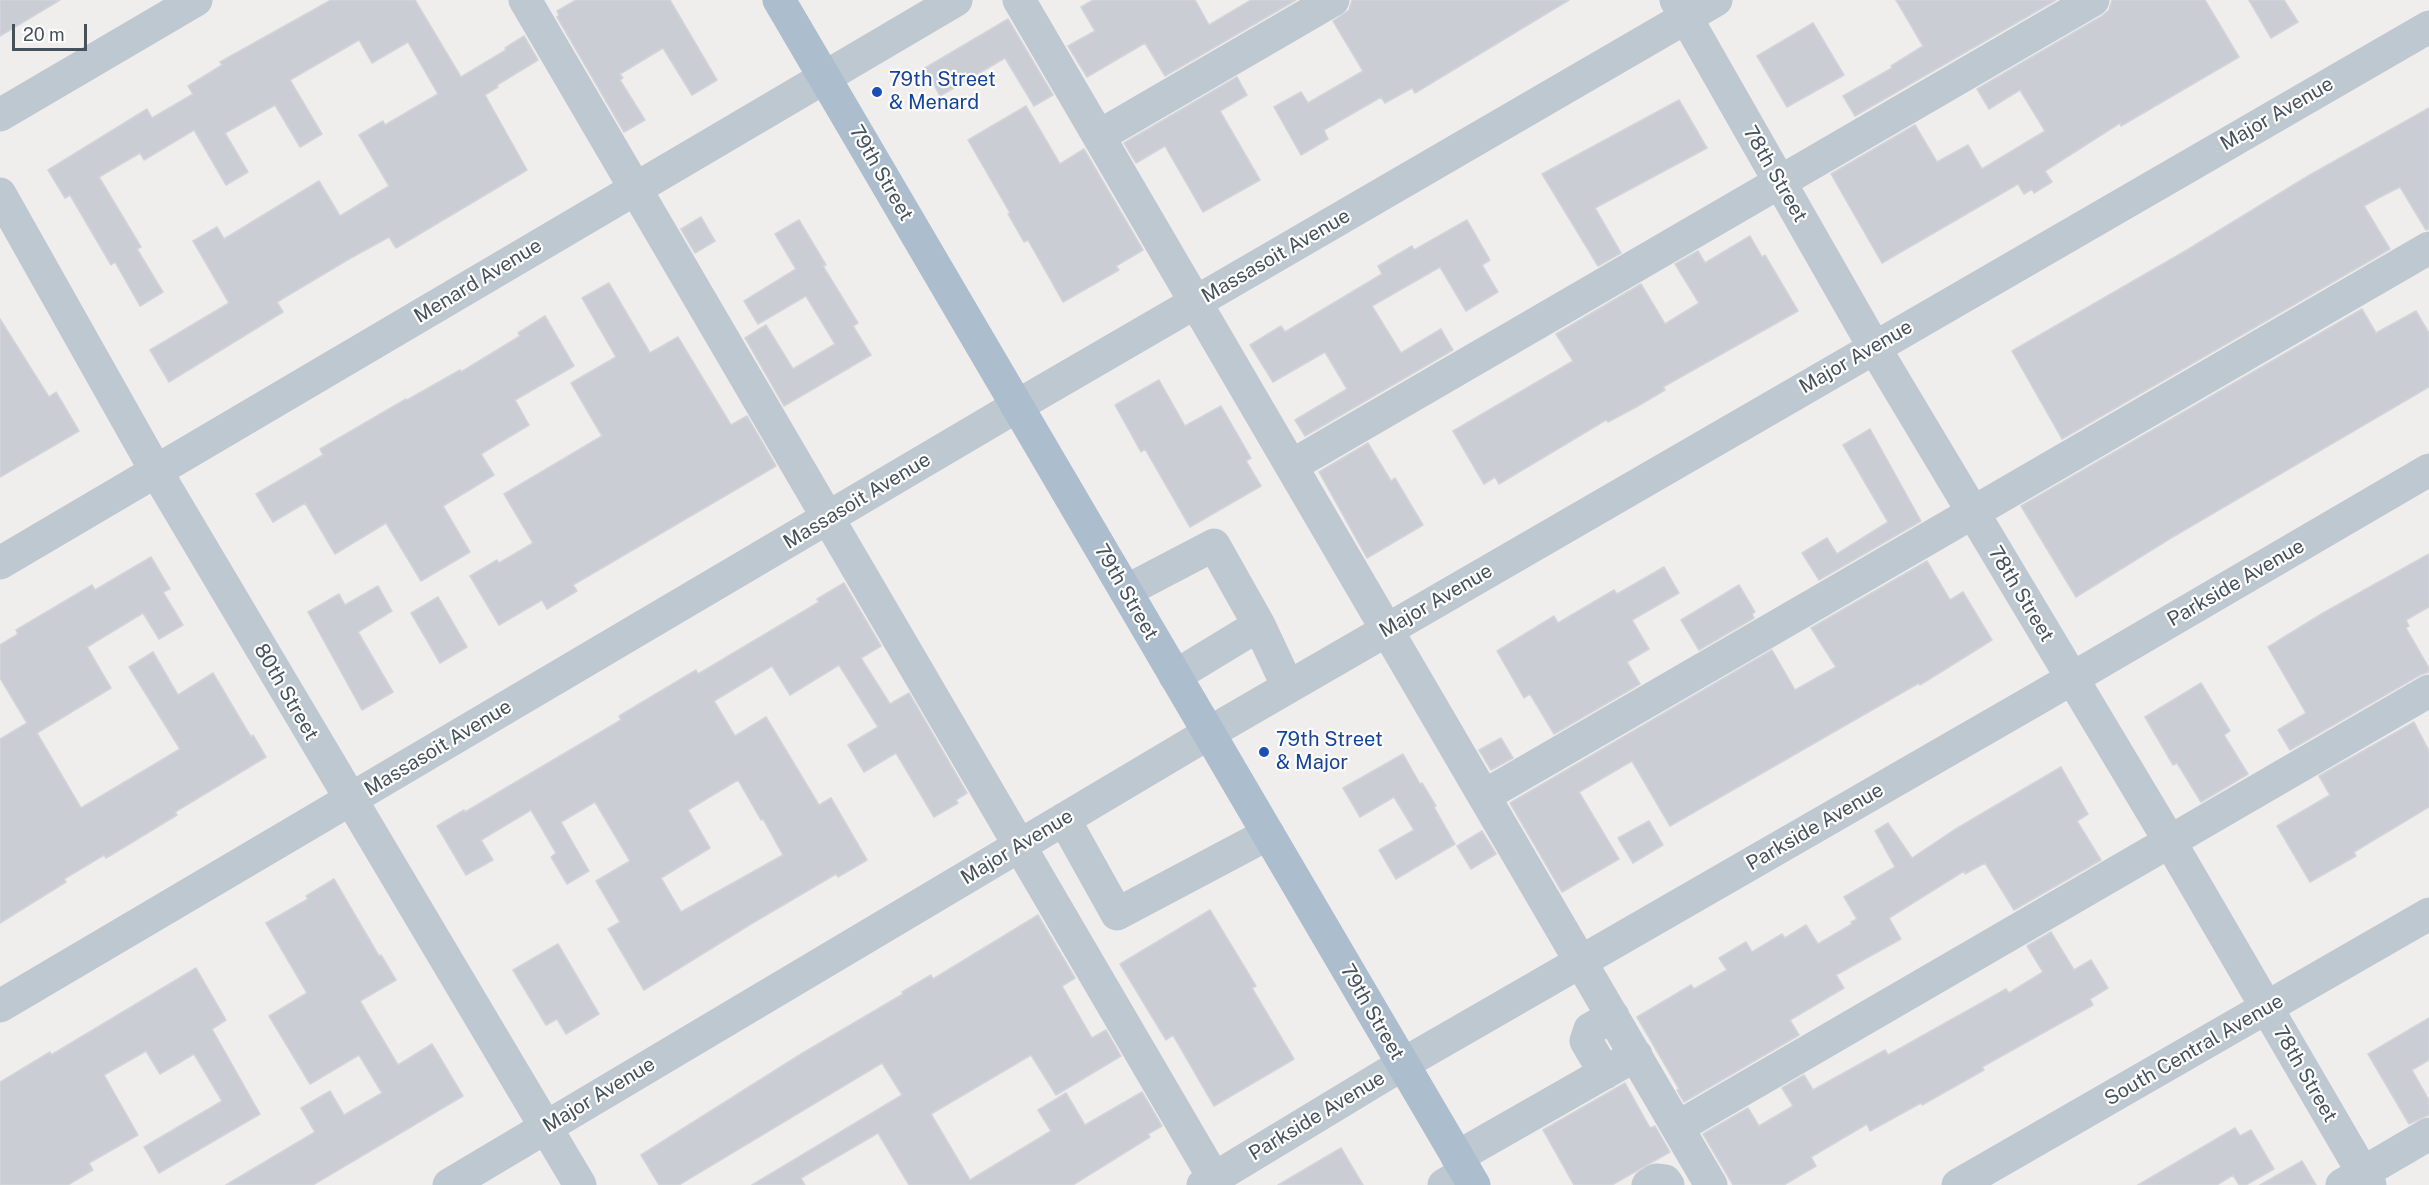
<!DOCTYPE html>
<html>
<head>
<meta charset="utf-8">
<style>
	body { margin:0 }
	#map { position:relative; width:2429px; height:1185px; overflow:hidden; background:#f0eded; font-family:"Public Sans",sans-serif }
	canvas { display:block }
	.scale { position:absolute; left:12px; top:24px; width:75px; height:27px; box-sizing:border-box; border:3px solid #45515c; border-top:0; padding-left:8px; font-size:18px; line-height:21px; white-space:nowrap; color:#45515c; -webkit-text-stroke:4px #fff; paint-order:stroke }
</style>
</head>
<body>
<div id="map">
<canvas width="2429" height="1185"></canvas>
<div class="scale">20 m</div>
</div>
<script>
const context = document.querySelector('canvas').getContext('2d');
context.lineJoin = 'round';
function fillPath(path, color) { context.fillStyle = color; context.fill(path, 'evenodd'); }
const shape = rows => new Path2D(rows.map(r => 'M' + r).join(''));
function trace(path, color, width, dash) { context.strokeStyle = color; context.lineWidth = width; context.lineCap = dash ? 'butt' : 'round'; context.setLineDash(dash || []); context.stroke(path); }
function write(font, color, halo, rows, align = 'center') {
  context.font = font + ' "Public Sans",sans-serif'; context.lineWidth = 4.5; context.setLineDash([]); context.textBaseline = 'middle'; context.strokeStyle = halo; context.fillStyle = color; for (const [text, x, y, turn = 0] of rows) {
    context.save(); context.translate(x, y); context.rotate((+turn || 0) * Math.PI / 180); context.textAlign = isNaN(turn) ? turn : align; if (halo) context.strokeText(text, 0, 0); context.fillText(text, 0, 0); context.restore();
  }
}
const building = shape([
	[0,0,60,0,0,36,0,0],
	[331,0,415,0,461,77,506,50,505,48,524,36,538,60,497,85,498,87,485,95,527,170,396,248,389,237,349,259,277,302,283,312,169,382,150,350,229,303,193,241,217,227,224,239,319,181,340,216,389,186,359,135,383,121,385,125,438,94,408,42,372,63,359,40,290,80,322,134,300,147,275,105,225,133,248,172,226,185,194,130,144,160,140,153,99,177,141,247,137,249,163,292,140,306,115,262,111,265,70,195,65,198,48,170,147,109,152,118,193,94,188,86,222,65,220,62,331,0],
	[576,0,670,0,717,80,692,95,663,48,620,74,623,78,620,80,645,120,624,132,557,17,559,15,557,11,576,0],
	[1093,0,1195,0,1209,25,1251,0,1296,0,1165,76,1145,43,1087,77,1068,46,1095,31,1081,7,1093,0],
	[1352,0,1569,0,1415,93,1412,88,1385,103,1381,97,1324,130,1328,139,1301,155,1274,107,1301,92,1308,103,1363,71,1333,21,1349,10,1352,0],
	[1896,0,2056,0,1855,116,1843,96,1892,68,1891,66,1923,46,1896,0],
	[2112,0,2205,0,2239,57,2121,126,2120,123,2045,171,2052,182,2034,193,2032,189,2024,194,2018,184,1882,263,1831,174,1915,125,1937,162,1968,145,1982,169,2045,131,2020,90,1989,109,1977,89,2102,16,2109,10,2112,0],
	[2249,0,2284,0,2298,22,2271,38,2249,0],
	[1008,19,1053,95,1034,106,1005,58,940,96,925,68,1008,19],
	[1813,23,1844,75,1787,107,1757,56,1813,23],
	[1237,77,1247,95,1220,111,1260,180,1203,212,1165,146,1136,163,1124,143,1237,77],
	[1679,100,1707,148,1595,208,1621,253,1598,266,1542,174,1679,100],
	[1026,106,1060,164,1084,149,1143,250,1116,266,1119,270,1063,302,1028,240,1024,242,1008,214,1010,213,968,140,1026,106],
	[2429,108,2429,229,2426,230,2400,187,2382,196,2364,206,2390,249,2062,439,2012,351,2187,250,2308,176,2429,108],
	[701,217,715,241,695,253,681,229,701,217],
	[799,220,826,265,823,266,858,323,853,326,871,355,784,406,745,338,766,325,793,369,835,344,806,296,758,324,744,301,796,269,775,234,799,220],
	[1467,220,1490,260,1482,265,1498,292,1466,311,1440,267,1372,306,1401,353,1441,329,1453,350,1305,436,1295,420,1347,389,1325,352,1273,382,1250,345,1281,326,1285,332,1382,274,1378,266,1412,246,1414,250,1467,220],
	[1750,236,1762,257,1765,255,1798,311,1663,387,1665,390,1638,406,1608,422,1606,420,1499,484,1495,477,1484,484,1453,431,1573,361,1556,334,1641,284,1665,324,1699,303,1675,264,1698,251,1705,263,1750,236],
	[609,283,650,353,678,337,731,425,747,416,776,466,573,585,577,591,547,609,542,600,499,625,470,576,497,560,499,563,533,543,504,494,602,436,571,383,616,357,582,298,609,283],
	[2362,309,2376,333,2416,311,2429,333,2429,387,2171,538,2076,597,2021,506,2362,309],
	[545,316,574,366,515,400,529,425,481,454,494,475,443,506,470,552,421,581,386,523,335,554,305,503,273,522,256,494,323,455,320,449,406,399,407,400,460,370,461,372,520,336,518,333,545,316],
	[0,319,49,397,56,392,79,431,0,477,0,319],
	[1159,380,1185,426,1221,406,1251,458,1246,461,1261,486,1190,527,1145,449,1141,452,1115,405,1159,380],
	[1870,429,1921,521,1819,580,1802,553,1827,538,1837,554,1888,522,1843,445,1870,429],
	[1368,443,1391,481,1395,478,1423,525,1367,558,1319,472,1368,443],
	[2429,554,2429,607,2406,620,2409,626,2406,628,2429,668,2429,672,2420,675,2290,750,2278,730,2306,713,2268,647,2323,613,2429,554],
	[151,557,170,589,163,592,183,625,159,639,143,613,87,647,111,688,37,733,81,808,180,749,129,667,153,652,178,695,213,673,251,737,253,735,266,757,175,812,177,815,131,843,106,858,104,855,64,879,66,882,0,923,0,739,27,723,0,678,0,645,18,634,16,630,92,585,95,590,151,557],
	[1927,561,1950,600,1963,592,1992,640,1920,685,1919,683,1670,826,1632,761,1579,792,1619,859,1562,892,1510,803,1772,650,1795,690,1836,667,1811,628,1927,561],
	[1664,567,1679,593,1632,620,1649,649,1627,662,1640,684,1554,734,1530,694,1524,698,1497,651,1554,616,1558,623,1614,590,1617,594,1664,567],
	[844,583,881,646,861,658,890,704,909,693,967,793,956,800,958,803,934,817,896,753,864,772,848,745,878,727,839,665,790,695,772,666,714,701,735,736,766,717,819,805,831,798,867,860,838,877,836,874,751,924,644,990,608,929,620,922,596,881,630,861,595,802,561,822,589,871,567,884,551,857,556,853,531,810,481,840,493,860,466,875,437,826,464,810,465,812,621,720,619,716,696,670,698,674,819,602,817,599,844,583],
	[738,780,761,820,763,819,783,855,681,912,661,878,710,848,688,810,738,780],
	[1739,585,1755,612,1752,614,1754,618,1699,650,1681,620,1739,585],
	[378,586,392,611,358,632,393,692,362,710,308,612,339,594,345,605,378,586],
	[438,597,467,647,440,663,411,613,438,597],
	[2201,683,2230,731,2224,735,2248,774,2201,802,2177,763,2173,765,2145,717,2201,683],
	[2414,722,2429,751,2429,807,2354,852,2356,856,2310,882,2277,826,2330,795,2319,776,2414,722],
	[1501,738,1513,758,1491,770,1479,750,1501,738],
	[1403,754,1420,784,1422,783,1436,806,1434,807,1455,844,1396,879,1379,850,1414,830,1394,797,1360,817,1343,788,1403,754],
	[2061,767,2088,814,2077,821,2101,860,2014,910,1985,863,1965,874,1964,871,1889,918,1901,939,1836,975,1844,988,1790,1020,1799,1035,1684,1102,1677,1090,1679,1089,1637,1017,1691,985,1694,989,1727,970,1719,958,1746,942,1752,952,1782,934,1785,938,1806,925,1818,944,1852,924,1851,922,1857,919,1844,897,1895,867,1875,831,1888,823,1912,858,1954,830,2061,767],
	[1649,821,1663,845,1633,863,1618,838,1649,821],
	[1482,831,1496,854,1471,869,1457,846,1482,831],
	[334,879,379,956,381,955,396,980,360,1001,398,1065,432,1044,463,1096,313,1185,226,1185,315,1132,301,1108,330,1091,344,1115,382,1093,359,1055,310,1084,269,1016,307,993,266,923,308,899,306,896,334,879],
	[1210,910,1256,986,1252,988,1294,1059,1214,1106,1173,1035,1166,1040,1120,964,1210,910],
	[1038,915,1075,978,1062,986,1092,1038,1106,1030,1121,1056,1056,1095,1031,1055,931,1114,970,1180,1051,1131,1038,1110,1066,1093,1085,1125,1142,1092,1162,1126,1148,1134,1150,1137,1073,1185,909,1185,878,1133,801,1178,805,1185,752,1185,902,1095,882,1063,679,1185,659,1185,641,1155,801,1054,903,994,902,992,931,975,933,979,1038,915],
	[2051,932,2074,970,2091,960,2108,988,2090,999,2093,1005,1982,1067,1984,1070,1922,1105,1921,1103,1870,1131,1867,1124,1811,1157,1816,1166,1784,1185,1733,1185,1703,1134,1748,1108,1759,1126,1793,1106,1782,1088,1804,1075,1813,1090,1885,1050,1888,1055,2006,989,2009,993,2043,972,2027,946,2051,932],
	[558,944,599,1014,566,1034,557,1019,546,1025,513,970,558,944],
	[196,968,226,1020,212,1029,260,1114,159,1173,144,1147,222,1101,194,1054,160,1074,146,1051,104,1075,138,1135,89,1163,93,1170,68,1185,0,1185,0,1082,50,1052,51,1055,196,968],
	[2429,1018,2429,1060,2412,1070,2429,1100,2429,1115,2409,1124,2368,1054,2429,1018],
	[1625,1083,1650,1128,1655,1126,1670,1152,1612,1185,1574,1185,1543,1130,1625,1083],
	[2235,1128,2240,1136,2251,1130,2274,1169,2246,1185,2239,1185,2233,1175,2217,1185,2138,1185,2235,1128],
	[1341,1148,1363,1185,1278,1185,1341,1148],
	[2302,1161,2316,1185,2260,1185,2302,1161]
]);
fillPath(building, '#cacdd3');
trace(building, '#d1d4d9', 1.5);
trace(shape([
	[525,0,1218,1185],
	[1019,0,1711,1185],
	[1676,0,1874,347,2169,840,2370,1185],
	[0,115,196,0],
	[1099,136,1333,0],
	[0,194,156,471,580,1185],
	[1291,466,2093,0],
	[0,563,956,0],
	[1126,591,1214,545,1259,625,1288,687],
	[1175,676,1259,625],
	[1484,796,2429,248],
	[1064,819,1117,914,1268,834],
	[0,1006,1017,406,1716,0],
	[1605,1073,1586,1041,1590,1029,1613,1016],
	[1678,1127,2429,691],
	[1457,1157,1636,1055],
	[449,1185,1209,733,2429,27],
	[1203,1185,1403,1064,2042,696,2429,470],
	[1444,1185,1466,1172],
	[1648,1185,1656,1180,1665,1181,1668,1185],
	[1958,1185,2429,914],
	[2342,1185,2429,1134]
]), '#bdc8d0', 33);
trace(shape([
	[779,0,1474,1185]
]), '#acbdce', 33);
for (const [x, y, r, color] of [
	[877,92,6,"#1a4fb4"],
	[1264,752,6,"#1a4fb4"]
]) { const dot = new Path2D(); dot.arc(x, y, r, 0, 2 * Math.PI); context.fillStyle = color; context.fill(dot); trace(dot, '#fff', 2); }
write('20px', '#164399', '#fff', [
	["79th Street",889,80],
	["& Menard",889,103],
	["79th Street",1276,740],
	["& Major",1276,763]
], 'left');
write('20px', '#45515c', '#fff', [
	["Major Avenue",2277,114,-30],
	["79th Street",881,173,60],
	["78th Street",1775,174,60],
	["Massasoit Avenue",1276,256,-30],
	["Menard Avenue",478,281,-31],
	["Major Avenue",1856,357,-30],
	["Massasoit Avenue",857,501,-31],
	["Parkside Avenue",2236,583,-30],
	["79th Street",1126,592,60],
	["78th Street",2021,594,59],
	["Major Avenue",1436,601,-30],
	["80th Street",286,692,60],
	["Massasoit Avenue",438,748,-31],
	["Parkside Avenue",1815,827,-30],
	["Major Avenue",1017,847,-31],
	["79th Street",1372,1012,60],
	["South Central Avenue",2194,1050,-30],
	["78th Street",2305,1074,60],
	["Major Avenue",599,1095,-31],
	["Parkside Avenue",1317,1116,-31]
]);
</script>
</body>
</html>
